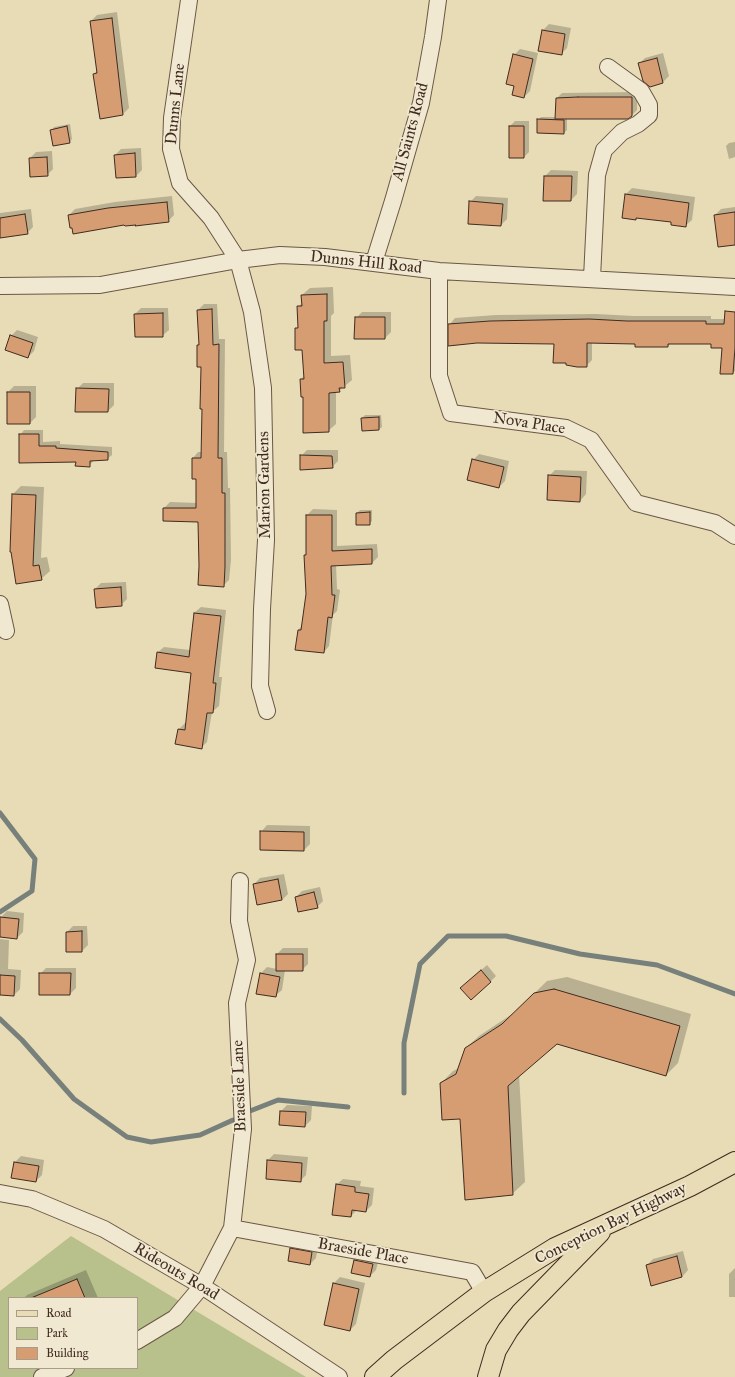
<!DOCTYPE html>
<html>
<head>
<meta charset="utf-8">
<style>
	body { margin:0 }
	#map { position:relative; width:735px; height:1377px; overflow:hidden; background:#e8dcb6; font-family:"IM FELL Great Primer",serif }
	canvas { display:block }
	.legend { position:absolute; left:8px; top:1297px; width:130px; height:72px; box-sizing:border-box; background:#f0e8d0; border:1px solid #aa9c8a; margin:0; padding:5px 7px; list-style:none; font-size:12px; color:#402b20 }
	.legend li { display:flex; align-items:center; gap:8px; height:20px }
	.legend b { width:20px; border:1px solid #aa9c8a }
</style>
</head>
<body>
<div id="map">
<canvas width="735" height="1377"></canvas>
<ul class="legend">
<li><b style="height:5px;background:#e8dcb6"></b>Road</li>
<li><b style="height:11px;background:#b8c08c"></b>Park</li>
<li><b style="height:11px;background:#d69c72"></b>Building</li>
</ul>
</div>
<script>
const context = document.querySelector('canvas').getContext('2d');
context.lineJoin = 'round';
function fillPath(path, color) { context.fillStyle = color; context.fill(path, 'evenodd'); }
const shape = rows => new Path2D(rows.map(r => 'M' + r).join(''));
function trace(path, color, width, dash) { context.strokeStyle = color; context.lineWidth = width; context.lineCap = dash ? 'butt' : 'round'; context.setLineDash(dash || []); context.stroke(path); }
function write(font, color, halo, rows, align = 'center') {
  context.font = font + ' "IM FELL Great Primer",serif'; context.lineWidth = 3.5; context.setLineDash([]); context.textBaseline = 'middle'; context.strokeStyle = halo; context.fillStyle = color; for (const [text, x, y, turn = 0] of rows) {
    context.save(); context.translate(x, y); context.rotate((+turn || 0) * Math.PI / 180); context.textAlign = isNaN(turn) ? turn : align; if (halo) context.strokeText(text, 0, 0); context.fillText(text, 0, 0); context.restore();
  }
}
fillPath(shape([
	[71,1236,306,1377,0,1377,0,1291],
	[9,1298,137,1298,137,1368,9,1368]
]), '#b8c08c');
fillPath(shape([
	[117,12,129,108,123,114,100,118,94,74,97,71,91,21,97,15],
	[549,24,571,28,567,48,561,54,543,30],
	[520,49,538,53,530,91,524,97,515,85,514,55],
	[663,53,669,76,663,82,650,86,639,64,645,58],
	[637,92,637,110,632,115,567,118,567,130,564,133,538,120,541,117,556,117,557,98,562,93],
	[515,121,529,121,529,152,524,157,510,126],
	[70,124,72,139,70,142,52,130,54,127],
	[735,142,735,157,729,159,726,146,729,143],
	[141,148,142,170,136,176,115,155,121,149],
	[52,151,53,169,47,175,30,158,36,152],
	[551,170,578,171,577,194,571,200,545,176],
	[632,188,695,197,692,220,685,226,672,221,637,217,635,219,623,217,626,194],
	[172,196,174,215,168,221,69,215,75,209,115,202],
	[476,196,508,198,507,219,501,225,470,202],
	[735,207,735,244,715,215,721,209],
	[31,209,33,227,27,233,0,237,0,213],
	[333,287,334,313,331,316,331,356,350,355,352,380,339,391,336,392,336,424,328,431,304,396,301,379,305,375,303,349,296,329,299,326,298,307,302,303,302,295,310,288],
	[204,304,217,304,219,339,225,339,224,452,227,452,228,488,230,488,231,560,229,580,223,586,199,521,164,508,170,502,197,503,197,478,193,458,198,452,202,452,203,408,202,366,198,346,200,344,198,310],
	[141,308,168,308,169,330,162,336,135,314],
	[362,312,391,312,391,332,385,338,356,318],
	[596,314,634,316,711,316,711,319,735,319,735,371,733,373,723,347,712,343,671,343,668,346,636,343,592,342,592,360,586,366,567,362,555,343,450,324,455,318,496,315],
	[17,330,38,337,34,351,28,357,11,336],
	[83,383,114,383,114,405,108,411,77,389],
	[14,386,36,386,36,417,30,423,8,392],
	[365,415,381,415,382,427,379,429,362,418],
	[24,430,43,430,43,442,60,441,60,444,112,447,112,455,107,459,94,460,89,466,77,461,20,462,20,435],
	[307,450,338,450,338,461,332,467,301,456],
	[479,454,509,461,505,481,499,487,473,460],
	[555,470,587,471,586,494,580,501,549,476],
	[21,486,44,487,41,558,47,557,50,571,41,579,17,583,13,494],
	[313,509,337,510,337,546,377,544,378,557,372,563,336,564,337,589,340,590,337,611,333,615,329,646,324,652,298,630,303,625,307,594,306,555,307,554,307,515],
	[360,510,372,510,372,521,369,524,357,513],
	[126,582,127,599,121,605,95,589,101,583],
	[201,607,226,610,219,677,222,677,219,706,212,712,207,742,201,748,179,729,185,723,187,724,192,672,157,653,164,647,190,650,194,613],
	[267,825,310,826,310,844,304,850,261,832],
	[284,874,288,894,282,900,254,884,260,878],
	[320,887,323,901,317,907,296,897,302,891],
	[7,911,24,913,23,932,17,938,0,936,1,917],
	[73,926,87,926,88,945,82,951,67,932],
	[0,939,9,940,8,969,21,970,20,989,14,995,0,994],
	[283,948,308,948,308,964,302,970,285,970,282,990,275,996,261,973,267,967,277,969,277,954],
	[487,965,496,976,490,982,468,982],
	[46,968,76,968,76,988,70,994,40,994,40,974],
	[567,977,691,1014,678,1063,666,1075,557,1043,519,1074,525,1182,512,1194,461,1118,441,1083,453,1071,459,1068,466,1048,479,1036,515,1012,547,981],
	[287,1105,312,1106,311,1120,305,1126,281,1111],
	[274,1154,308,1157,306,1175,300,1181,268,1160],
	[21,1156,44,1160,42,1175,36,1181,15,1162],
	[343,1179,361,1181,360,1186,374,1188,372,1205,366,1211,357,1210,351,1216,336,1185],
	[297,1243,318,1247,316,1258,310,1264,291,1249],
	[683,1251,688,1270,682,1277,647,1265,653,1259],
	[361,1254,379,1258,376,1270,370,1276,354,1260],
	[735,1268,735,1297,729,1297,729,1274],
	[86,1270,98,1298,24,1298,27,1295],
	[340,1277,365,1283,356,1324,350,1330,334,1283]
]), '#0003');
trace(shape([
	[0,813,35,859,32,891,0,912],
	[0,1019,22,1040,74,1099,127,1137,151,1142,200,1135,233,1120],
	[404,1093,404,1043,420,964,448,936,506,936,580,954,657,965,735,994],
	[250,1111,278,1100,348,1107]
]), '#78807c', 5);
const building = shape([
	[112,18,123,115,100,119,93,74,97,73,90,21,112,18],
	[542,30,565,34,562,55,538,51,542,30],
	[513,54,533,59,524,98,512,95,514,86,506,84,513,54],
	[657,58,663,83,650,87,643,81,638,63,657,58],
	[578,97,632,97,632,116,628,119,555,119,556,98,578,97],
	[537,119,564,120,564,134,537,133,537,119],
	[67,126,70,143,53,146,50,130,67,126],
	[509,126,524,126,524,158,509,158,509,126],
	[135,153,136,177,116,178,114,155,135,153],
	[47,157,48,176,30,177,29,158,47,157],
	[544,176,572,176,571,201,543,201,544,176],
	[625,194,689,203,686,227,671,225,671,222,636,218,636,220,622,218,625,194],
	[469,201,503,204,501,226,468,224,469,201],
	[167,202,169,222,135,226,136,225,125,226,124,225,73,234,72,228,70,228,68,215,108,208,167,202],
	[735,212,735,245,718,247,714,215,735,212],
	[25,214,28,234,0,238,0,218,25,214],
	[327,294,327,321,324,321,324,363,343,362,345,388,339,388,340,392,329,393,329,432,303,433,303,397,301,397,300,379,304,379,302,350,295,350,295,328,298,328,297,306,302,306,301,295,327,294],
	[212,309,213,345,219,344,218,458,222,458,222,493,225,493,225,567,224,587,198,585,199,566,198,522,163,521,163,508,196,508,196,479,192,479,192,458,201,458,202,409,200,409,201,367,197,367,197,345,199,345,197,310,212,309],
	[725,311,735,312,735,348,733,374,720,374,722,348,711,348,711,344,668,344,668,347,635,347,635,344,587,343,587,367,577,367,566,365,566,363,553,363,554,344,477,343,448,346,448,324,490,321,589,319,627,321,706,321,706,324,724,324,725,311],
	[163,313,163,337,135,337,134,314,163,313],
	[355,317,385,317,385,339,354,339,355,317],
	[10,335,33,343,28,358,5,350,10,335],
	[76,388,109,389,108,412,75,412,76,388],
	[7,392,30,392,30,424,7,424,7,392],
	[379,417,379,430,362,431,361,418,379,417],
	[19,434,39,434,39,446,56,446,56,448,108,452,108,460,90,461,90,467,75,466,76,462,19,463,19,434],
	[300,455,332,456,333,468,300,470,300,455],
	[472,459,504,467,499,488,467,480,472,459],
	[548,475,581,477,580,502,547,500,548,475],
	[12,494,36,495,33,566,39,565,42,580,16,584,11,552,10,552,12,494],
	[370,512,370,525,356,525,356,513,370,512],
	[306,515,332,515,332,551,372,549,372,564,331,566,332,595,335,595,332,618,328,617,324,653,295,650,298,630,301,630,306,594,304,555,306,555,306,515],
	[121,587,122,606,96,608,94,589,121,587],
	[194,613,221,616,213,683,216,683,213,713,207,713,202,749,175,744,178,729,185,730,191,673,155,668,157,652,189,657,194,613],
	[260,831,304,832,304,851,260,850,260,831],
	[278,879,282,900,257,905,253,884,278,879],
	[314,892,318,908,298,912,295,897,314,892],
	[0,917,19,919,17,939,0,937,0,917],
	[82,931,82,952,66,952,66,932,82,931],
	[276,954,303,954,303,971,276,971,276,954],
	[481,970,491,982,471,1000,460,988,481,970],
	[39,973,71,973,70,995,39,995,39,973],
	[260,973,280,977,276,997,256,994,260,973],
	[0,975,15,976,14,996,0,995,0,975],
	[554,989,680,1026,666,1076,557,1044,508,1086,513,1195,465,1200,460,1119,442,1120,440,1083,456,1074,465,1048,502,1024,534,993,554,989],
	[280,1111,306,1112,305,1127,279,1125,280,1111],
	[267,1160,302,1163,301,1182,266,1179,267,1160],
	[14,1162,39,1166,36,1182,11,1178,14,1162],
	[336,1184,355,1187,355,1192,369,1194,366,1212,352,1210,351,1217,332,1215,336,1184],
	[290,1248,312,1252,310,1265,288,1261,290,1248],
	[677,1256,682,1277,651,1286,646,1265,677,1256],
	[354,1260,373,1264,370,1277,351,1273,354,1260],
	[77,1279,85,1298,31,1298,77,1279],
	[333,1283,359,1289,350,1331,324,1325,333,1283]
]);
fillPath(building, '#d69c72');
trace(building, '#402b20', 1);
const minor = shape([
	[189,0,172,118,171,149,180,183,211,218,238,260,252,312,263,388,266,540,262,609,260,686,267,711],
	[374,262,393,201,421,103,433,37,438,0],
	[439,271,439,376,451,413,566,428,591,440,636,503,715,523,735,536],
	[592,278,597,175,604,150,622,132,638,124,649,115,649,105,641,91,608,67],
	[0,286,100,285,238,260,280,255,325,257,439,271,735,287],
	[0,604,6,631],
	[0,1193,32,1199,104,1229,202,1286,339,1377],
	[232,1228,472,1272,484,1292],
	[137,1341,175,1318,202,1286,232,1228,243,1129,237,1003,247,960,239,921,240,881],
	[42,1377,66,1368]
]);
const major = shape([
	[375,1377,394,1360,484,1292,555,1248,690,1186,735,1162],
	[488,1377,496,1350,508,1330,521,1313,600,1232]
]);
trace(minor, '#6a5746', 18);
trace(major, '#402b20', 22);
trace(minor, '#f0e8d0', 16);
trace(major, '#e8dcb6', 20);
write('16px', '#402b20', '#f0e8d0', [
	["Dunns Lane",176,104,-84],
	["All Saints Road",411,132,-75],
	["Dunns Hill Road",366,263,6],
	["Nova Place",529,424,9],
	["Marion Gardens",265,485,-91],
	["Braeside Lane",240,1086,-92],
	["Conception Bay Highway",611,1224,-26],
	["Braeside Place",363,1252,10],
	["Rideouts Road",176,1272,31]
]);
</script>
</body>
</html>
